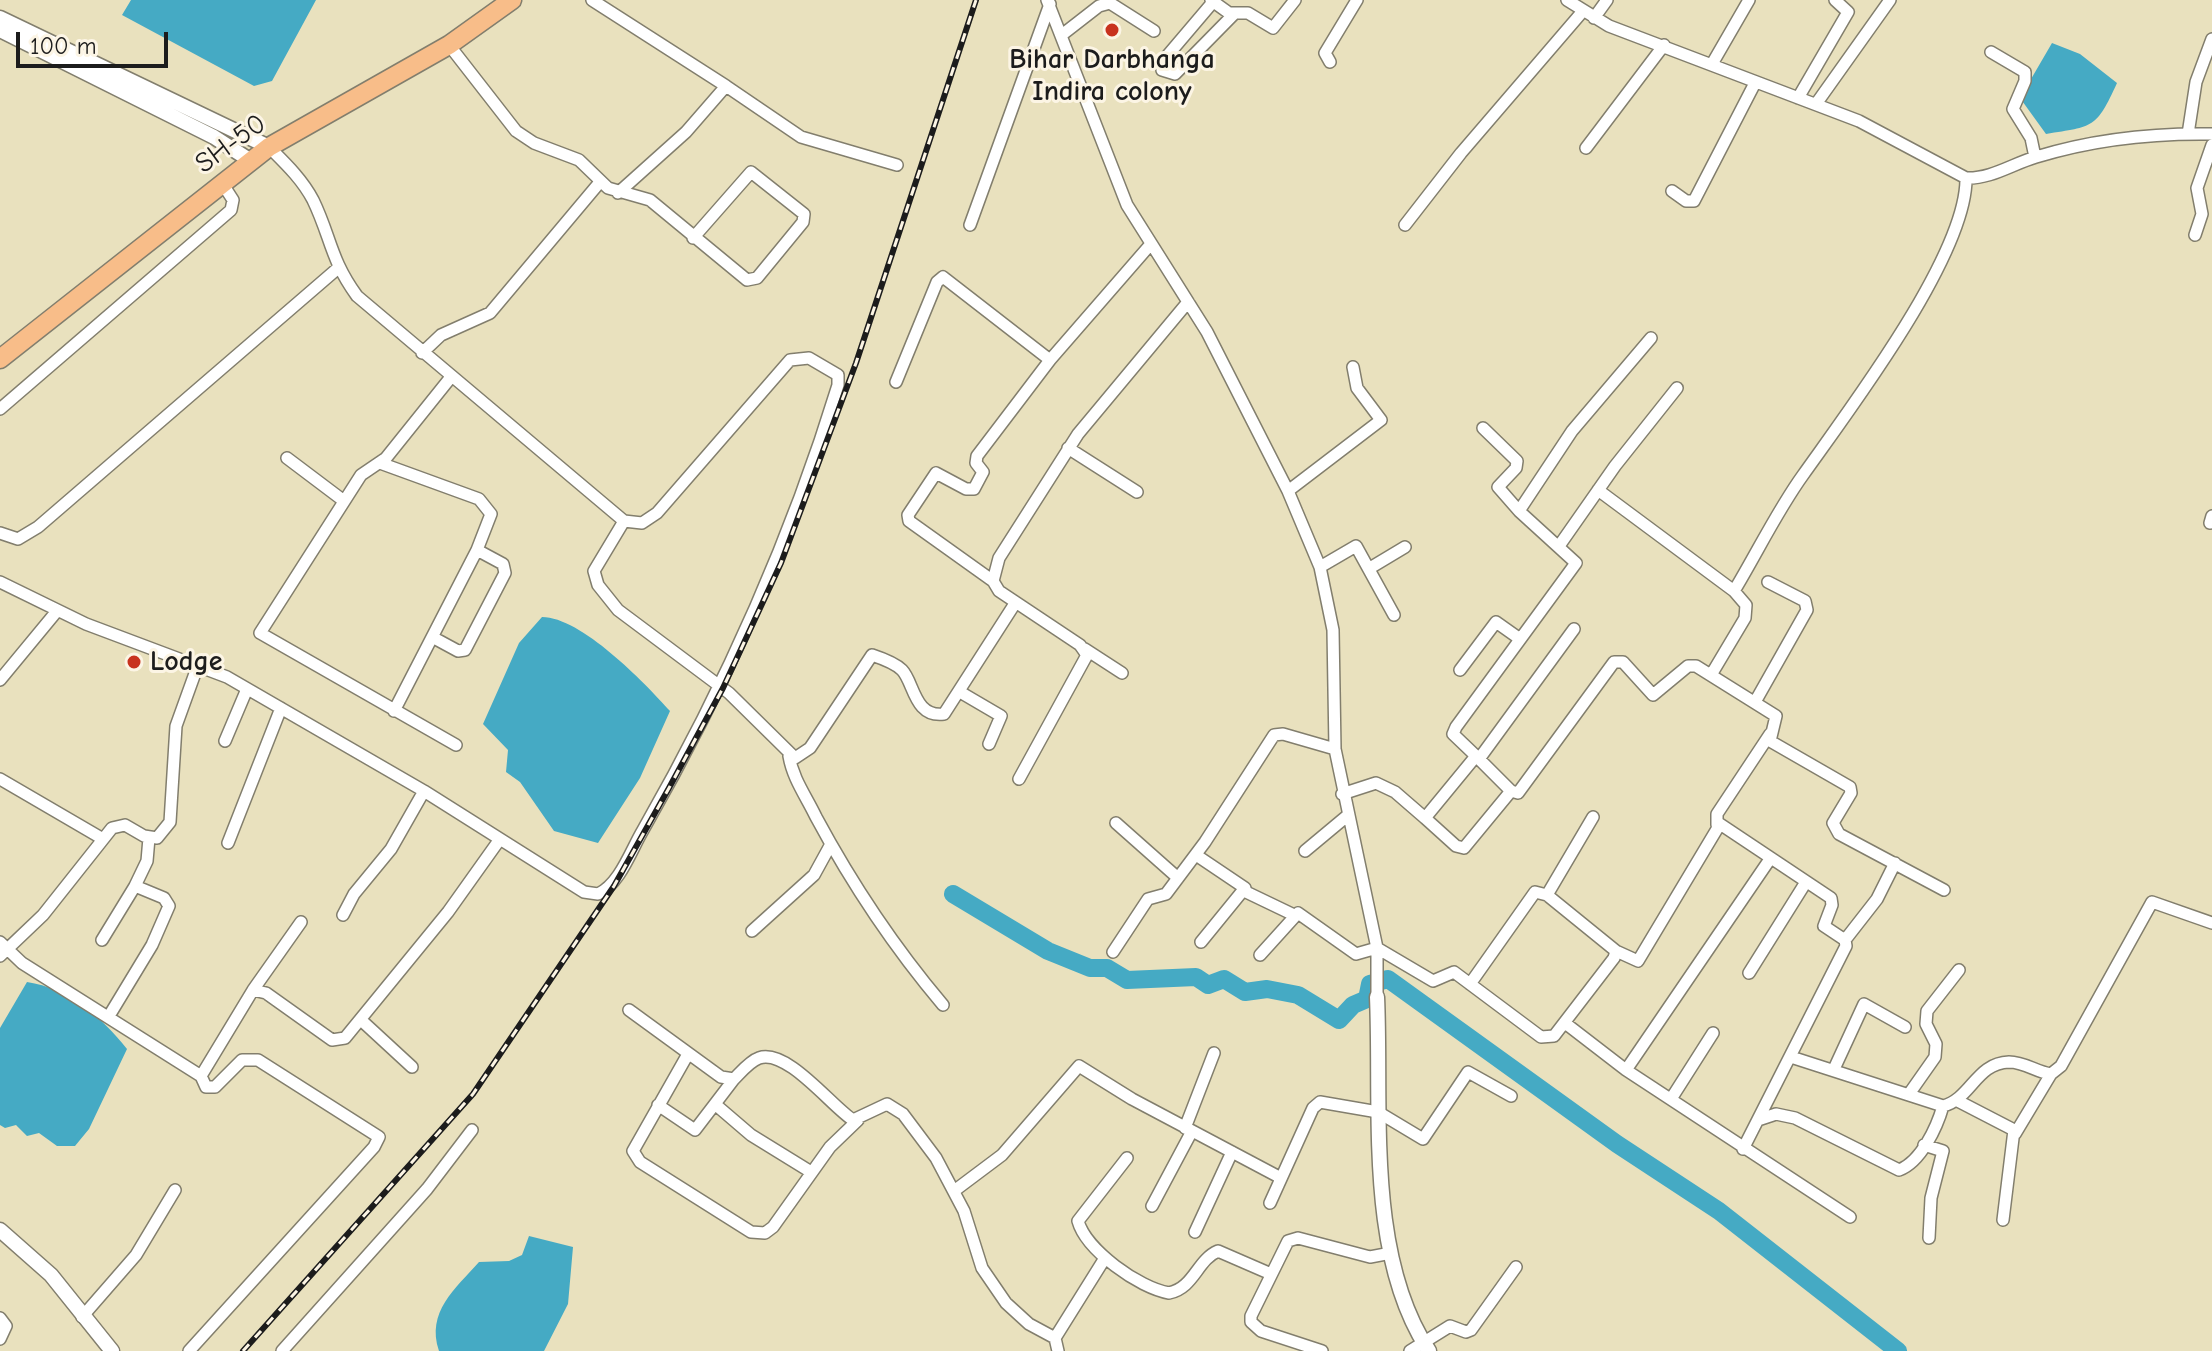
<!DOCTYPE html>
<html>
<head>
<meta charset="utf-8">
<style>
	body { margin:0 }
	#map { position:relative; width:2212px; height:1351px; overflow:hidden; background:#e9e1be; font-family:"Comic Neue",sans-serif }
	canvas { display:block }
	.scale { position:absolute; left:16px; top:32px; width:152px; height:36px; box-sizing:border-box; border:4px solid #1c1c1c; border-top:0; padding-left:10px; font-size:24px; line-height:28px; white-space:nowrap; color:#1c1c1c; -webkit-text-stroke:6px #fcf5e5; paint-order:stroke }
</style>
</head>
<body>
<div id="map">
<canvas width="2212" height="1351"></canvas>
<div class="scale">100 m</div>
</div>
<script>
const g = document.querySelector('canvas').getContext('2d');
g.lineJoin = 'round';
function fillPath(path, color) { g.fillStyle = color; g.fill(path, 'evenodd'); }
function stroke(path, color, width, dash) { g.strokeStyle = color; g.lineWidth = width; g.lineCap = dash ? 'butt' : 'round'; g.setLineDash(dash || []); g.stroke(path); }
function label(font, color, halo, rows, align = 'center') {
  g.font = font + ' "Comic Neue",sans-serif'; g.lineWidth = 6; g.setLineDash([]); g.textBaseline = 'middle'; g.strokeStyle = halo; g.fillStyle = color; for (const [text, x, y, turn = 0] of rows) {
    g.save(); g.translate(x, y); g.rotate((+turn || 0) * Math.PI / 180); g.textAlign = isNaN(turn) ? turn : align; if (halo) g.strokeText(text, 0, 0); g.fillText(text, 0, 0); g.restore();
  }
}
const water = new Path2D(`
	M131 0H316L272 81 254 86 122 15Z
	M2052 43 2080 54 2117 83C2096 129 2094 126 2046 134L2020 98Z
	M542 617C581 617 644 682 670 711L640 778 598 843 554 831 520 782 506 772 508 750 483 724 519 643Z
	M27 982C68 988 102 1017 127 1049L89 1129 75 1146H57L39 1133 27 1136 16 1125 5 1128 0 1125V1028Z
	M529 1236 573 1247 568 1304 544 1351H439C426 1312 455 1289 479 1262L509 1261 522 1255Z`);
const river = new Path2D(`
	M953 894 1048 951 1090 968H1107L1127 980 1196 977 1208 985 1224 979 1245 992 1267 989 1298 995 1339 1020 1353 1005 1367 999 1370 984 1388 979 1617 1144 1719 1211 1898 1351`);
const minor = new Path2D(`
	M592 0 726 86 686 132 618 193
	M1047 0 1127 205 1207 332 1288 491 1320 567 1333 630 1335 749 1377 948V997
	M1211 0 1229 13H1248L1273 28 1295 0
	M1567 0 1609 26 1859 121 1966 178C1991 179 2012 164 2036 157 2094 139 2151 133 2212 134
	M1213 2 1162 62V70L1175 74 1234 14
	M1594 18 1607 0
	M1063 34 1099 6 1110 3 1154 31
	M449 45 516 131 534 143 579 160 608 188 650 200 747 280 757 278 803 222 804 214 751 172 693 238
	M1991 52 2025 72V81L2013 109 2031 138 2035 157
	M1330 62 1325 53 1357 0
	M1712 64 1749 0
	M726 86 801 137 897 165
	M1798 98 1848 12 1835 0
	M1816 104 1890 0
	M2188 134 2196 82 2212 39
	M1586 148 1664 45
	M1672 191 1686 201H1694L1755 83
	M970 225 1050 4
	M1405 225 1461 153 1583 11
	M2195 235 2202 214 2197 188 2212 145
	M422 353 441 335 490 313 600 182
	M451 377 386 458 361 475 260 633 456 745
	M896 382 937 282 943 277 1050 360
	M0 409 231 210 233 200 222 183
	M1483 428 1517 461 1516 468 1498 487 1519 511
	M1068 448 1137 492
	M287 458 344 501
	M380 463 479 499 491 514 477 550 394 711
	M1598 490 1734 591 1746 605 1745 618 1711 675
	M1288 491 1381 420 1357 388 1353 367
	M624 521 594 571 598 585 618 610 729 693 795 758 810 748 872 655C881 658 895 663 902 670 914 682 914 718 944 714L1014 605
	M2210 523 2212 516
	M0 533 18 539 38 527 337 269
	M1559 546 1615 466 1677 388
	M1320 567 1356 546 1394 615
	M1370 568 1405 547
	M993 581 909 521 908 515 936 473 966 489H974L983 472 976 463 977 456 1050 360 1150 245
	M0 582 86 624 227 677 424 791 584 892 598 894C620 884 631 850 643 830 723 690 791 539 838 385V375L809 358 790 360 657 513 642 523 624 521 357 296C330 259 331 237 313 200 302 179 285 163 269 147
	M1734 591C1757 553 1777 511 1803 475 1849 410 1967 255 1966 178
	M434 638 458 651 465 650 505 573 503 564 477 550
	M1085 649 1122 673
	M1460 670 1496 622 1520 639
	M0 680 57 611
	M960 692 1001 716 989 744
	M1755 702 1807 610 1805 601 1768 582
	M225 741 247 689
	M789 756C793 779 806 796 816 817 852 884 894 947 943 1005
	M1476 756 1511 791 1518 793 1614 662H1623L1653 695 1688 666H1696L1776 716 1770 741 1850 787 1851 793 1833 823 1839 834 1944 890
	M1479 759 1574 629
	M0 779 103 839
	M1019 779 1087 655 1080 645 999 591 993 581 999 558 1078 434 1188 302
	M1342 794 1376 783 1395 792 1425 818 1476 756 1453 734 1456 727 1576 563 1519 511 1572 431 1651 338
	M1425 818 1456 846 1464 848 1511 791
	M1116 823 1178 878
	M1717 825V814L1770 734
	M228 843 281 708
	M1305 851 1347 816
	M1196 855 1245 888 1201 942
	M1244 891 1294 915
	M1547 895 1593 817
	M343 915 354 894 391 849 424 791
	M752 931 814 875 831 844
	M102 940 135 886
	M1845 940 1877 899 1895 863
	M0 942 22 963 201 1076 206 1087H215L242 1060H258L379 1137 374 1147 189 1351
	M1616 951 1638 961 1720 824 1831 898 1832 905 1824 926 1845 940 1846 946 1743 1149
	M1113 952 1148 899 1166 894 1205 842 1274 735 1283 734 1335 749
	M1260 955 1298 913 1356 954 1377 948 1433 981 1454 972 1541 1037 1554 1036 1614 958 1616 951 1547 895 1535 892 1470 984
	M0 956 43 915 112 828 125 825 144 836 157 838 170 822 176 726 198 665
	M1749 973 1806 882
	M253 990 301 922
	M629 1010 721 1077 734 1079C741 1072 750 1061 759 1058 787 1048 832 1107 853 1120L887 1104 903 1114 936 1158 964 1211 982 1268 1006 1303 1029 1324 1055 1338 1058 1351
	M109 1016 152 945 169 906 164 898 135 886 147 861 149 838
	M361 1020 412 1067
	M1565 1023 1626 1070 1850 1217
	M688 1054 633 1151 640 1162 751 1232 765 1233 773 1227 830 1147 858 1120
	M1791 1057 1943 1106C1971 1099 1976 1063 2009 1062 2025 1062 2036 1072 2051 1074L2061 1066 2152 902 2212 923
	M1834 1069 1864 1004 1905 1027
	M1626 1070 1770 859
	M201 1076 253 990 266 993 332 1040 345 1038 448 912 500 839
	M1909 1094 1935 1057 1936 1044 1926 1024 1927 1011 1959 970
	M1671 1099 1713 1033
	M1956 1100 2014 1130 2003 1220
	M658 1105 695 1130 734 1079
	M716 1105 751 1135 811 1172
	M1761 1119 1776 1114 1795 1118 1899 1170C1921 1162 1937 1127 1943 1106
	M1185 1128 1214 1053
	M2015 1134 2051 1074
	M1924 1145 1943 1151 1931 1198 1929 1238
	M1127 1158 1078 1221C1086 1250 1139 1288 1169 1293 1194 1288 1197 1260 1218 1251L1271 1274
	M954 1191 1002 1155 1079 1066 1132 1099 1281 1178
	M1270 1203 1313 1108 1320 1102 1378 1112 1423 1139 1468 1072 1511 1096
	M1152 1206 1192 1131
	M1195 1232 1232 1152
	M82 1317 136 1255 175 1190
	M0 1318 6 1326 0 1339
	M1055 1338 1105 1258
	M282 1351 427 1189 472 1130
	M1322 1351 1261 1331 1251 1322V1316L1288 1241 1298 1238 1370 1257 1391 1253
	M1410 1351 1450 1326 1466 1332 1471 1330 1516 1267`);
const tertiary = new Path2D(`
	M0 18 269 147
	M0 30 214 137 251 161
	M1377 997C1382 1107 1365 1255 1429 1351
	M0 1230 51 1275 112 1351`);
const primary = new Path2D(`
	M0 359 269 147 449 45 512 0`);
const rail = new Path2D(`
	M243 1351 473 1094 614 886 669 788 723 688 781 563 856 363 976 0`);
const markers = [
	[1112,30,8,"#c8321e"],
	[134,662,8,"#c8321e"]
];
const poiNames = [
	["Bihar Darbhanga",1112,60],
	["Indira colony",1112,92],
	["Lodge",150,662,"left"]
];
const streetNames = [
	["SH-50",231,144,-36]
];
fillPath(water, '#45aac4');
stroke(river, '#45aac4', 18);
stroke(minor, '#827e6d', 14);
stroke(tertiary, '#827e6d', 17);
stroke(primary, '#827e6d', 21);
stroke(minor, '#fff', 11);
stroke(tertiary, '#fff', 14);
stroke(primary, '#f8bd89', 18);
stroke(rail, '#1c1c1c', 6);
stroke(rail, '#fcf5e5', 3, [9]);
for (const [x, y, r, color] of markers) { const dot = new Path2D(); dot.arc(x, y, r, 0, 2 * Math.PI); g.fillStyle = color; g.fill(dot); stroke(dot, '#fcf5e5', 3); }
label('bold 28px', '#1c1c1c', '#fcf5e5', poiNames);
label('28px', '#1c1c1c', '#fcf5e5', streetNames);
</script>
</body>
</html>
